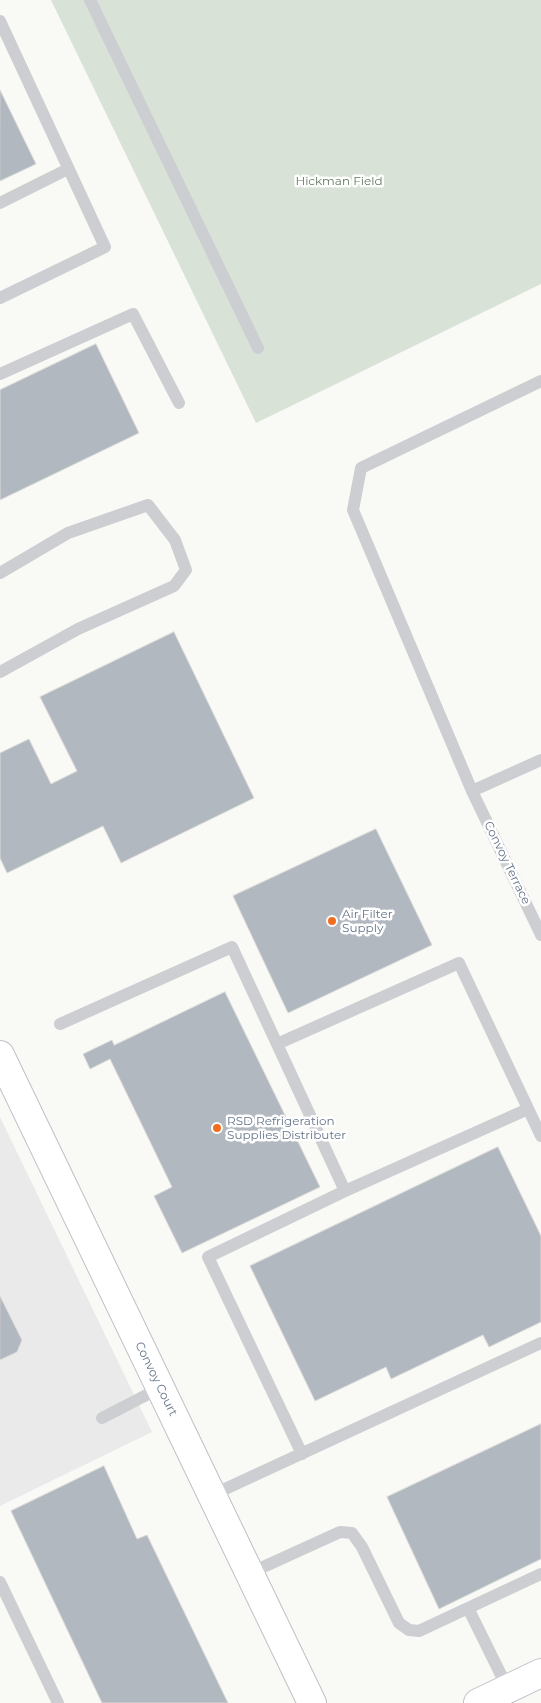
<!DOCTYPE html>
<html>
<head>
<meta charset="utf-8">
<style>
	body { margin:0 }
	canvas { display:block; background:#f9f9f6 }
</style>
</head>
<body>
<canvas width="541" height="1703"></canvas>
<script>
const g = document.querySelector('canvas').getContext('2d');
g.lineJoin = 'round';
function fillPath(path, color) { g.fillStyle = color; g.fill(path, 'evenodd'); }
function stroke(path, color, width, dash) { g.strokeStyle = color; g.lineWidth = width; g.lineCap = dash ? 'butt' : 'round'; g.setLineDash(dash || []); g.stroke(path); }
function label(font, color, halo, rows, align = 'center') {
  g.font = font + ' Montserrat,sans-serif'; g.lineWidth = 5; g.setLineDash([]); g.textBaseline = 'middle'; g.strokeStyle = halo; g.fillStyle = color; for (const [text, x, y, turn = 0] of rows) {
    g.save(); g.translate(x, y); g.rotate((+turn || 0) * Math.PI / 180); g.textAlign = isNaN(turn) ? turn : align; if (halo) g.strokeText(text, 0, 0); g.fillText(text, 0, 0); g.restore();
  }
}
const built = new Path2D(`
	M0 1117 152 1432 0 1506Z`);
const green = new Path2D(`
	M51 0H541V284L256 423Z`);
const building = new Path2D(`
	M0 90 36 164 0 181Z
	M96 344 139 433 0 500V390Z
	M174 632 254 798 121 863 103 826 7 873 0 858V753L29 739 51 784 77 771 40 697Z
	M376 829 432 945 288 1013 233 896Z
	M225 992 320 1187 182 1253 154 1196 172 1187 110 1059 90 1069 83 1054 112 1040 114 1045Z
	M498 1147 541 1236V1322L489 1347 483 1335 391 1379 386 1367 315 1401 250 1266Z
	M0 1296 22 1340 17 1352 0 1360Z
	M541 1424V1559L439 1609 387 1497Z
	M104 1466 137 1539 147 1535 228 1703H102L11 1511Z`);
const lane = new Path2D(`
	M90 0 258 348
	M0 21 105 247 0 298
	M0 203 68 169
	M0 374 133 314 179 403
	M541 381 361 468 353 510 472 791 541 935
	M0 573 68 533 148 505 175 540 186 570 174 586 78 629 0 672
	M472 791 541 760
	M60 1024 232 947 277 1044 459 963 541 1136
	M277 1044 345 1191 528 1109
	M102 1418 160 1388
	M302 1454 208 1257 345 1191
	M212 1495 541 1343
	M250 1573 340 1532 352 1533 362 1547 399 1623 409 1630 419 1631 541 1574
	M0 1582 58 1703
	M468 1608 508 1689`);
const secondary = new Path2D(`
	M0 1055 312 1703
	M478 1703 541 1673`);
const markers = [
	[332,921,5,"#f16d1f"],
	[217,1128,5,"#f16d1f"]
];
const parkNames = [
	["Hickman Field",339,181]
];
const streetNames = [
	["Convoy Terrace",507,863,64],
	["Convoy Court",156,1379,64]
];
const poiNames = [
	["Air Filter",342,914],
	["Supply",342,928],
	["RSD Refrigeration",227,1121],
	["Supplies Distributer",227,1135]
];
fillPath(built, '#eaeaea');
fillPath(green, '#d9e2d7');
fillPath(building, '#b2b8c0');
stroke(building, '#dbdbd9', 1);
stroke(secondary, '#bdc1c7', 30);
stroke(lane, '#ccced2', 12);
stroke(secondary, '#fff', 28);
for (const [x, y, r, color] of markers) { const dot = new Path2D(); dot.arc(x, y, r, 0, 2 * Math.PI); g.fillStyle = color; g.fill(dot); stroke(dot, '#fff', 2); }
label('12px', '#637a61', '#fff', parkNames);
label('12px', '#66758a', '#fff', streetNames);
label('12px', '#66758a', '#fff', poiNames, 'left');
</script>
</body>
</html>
